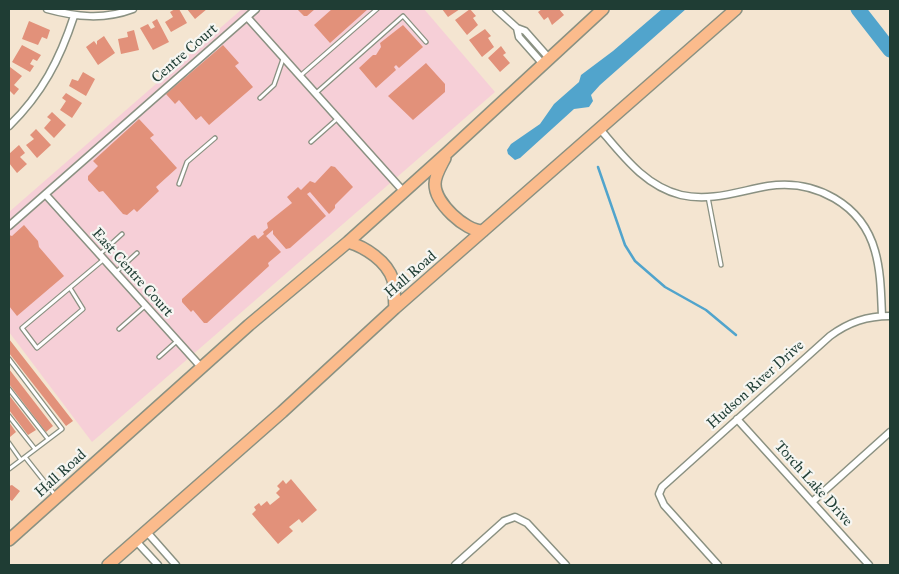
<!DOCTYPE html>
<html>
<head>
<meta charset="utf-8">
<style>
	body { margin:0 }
	#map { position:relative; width:899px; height:574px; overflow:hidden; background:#f4e5d1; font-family:"IM FELL Great Primer",serif }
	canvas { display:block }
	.frame { position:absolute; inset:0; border:10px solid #1f3d34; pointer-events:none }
</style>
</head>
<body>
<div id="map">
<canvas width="899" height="574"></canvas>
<div class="frame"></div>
</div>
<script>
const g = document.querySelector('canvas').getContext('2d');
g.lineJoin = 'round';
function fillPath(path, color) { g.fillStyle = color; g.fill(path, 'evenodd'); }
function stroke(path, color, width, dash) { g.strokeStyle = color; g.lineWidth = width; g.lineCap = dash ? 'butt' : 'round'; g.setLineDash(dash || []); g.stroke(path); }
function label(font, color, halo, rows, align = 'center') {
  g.font = font + ' "IM FELL Great Primer",serif'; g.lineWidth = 4.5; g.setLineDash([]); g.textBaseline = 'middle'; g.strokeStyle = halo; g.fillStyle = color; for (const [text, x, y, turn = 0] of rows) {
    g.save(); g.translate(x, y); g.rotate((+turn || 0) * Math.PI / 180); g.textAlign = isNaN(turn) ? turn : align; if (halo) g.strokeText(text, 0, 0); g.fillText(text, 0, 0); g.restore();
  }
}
const built = new Path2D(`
	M242 9H424L495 92 92 442 9 332V212Z`);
const water = new Path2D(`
	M662 9H686L600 85 591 95 593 101 589 107 574 109 520 158 515 160 508 154 507 150 511 144 540 124 554 104 579 82 581 75 613 51Z`);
const stream = new Path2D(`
	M598 167 625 245 635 261 665 287 706 310 736 335`);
const river = new Path2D(`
	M858 9 890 50`);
const building = new Path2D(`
	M175 9H179L187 23 171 32 165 22 173 17 170 12Z
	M187 9H207L195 19Z
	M297 9H315L307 16H304Z
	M332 9H368L330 43 314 25Z
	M442 9H460L448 17Z
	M470 9 476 16 473 18 478 25 467 35 455 20Z
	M542 9H559L564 15 552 25 548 17 544 20 538 12Z
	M157 19 169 42 153 50 140 28 148 24 151 29 155 27 152 22Z
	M29 21 50 30 47 39 42 37 38 45 22 39Z
	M403 25 423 47 399 68 396 65 394 67 396 70 376 88 359 68 373 55H376L381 47 380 43Z
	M485 29 491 36 488 38 494 47 482 57 469 40Z
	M134 30 139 50 121 54 118 39 128 37 127 32Z
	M104 36 115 53 98 65 86 47 94 41 97 45V41Z
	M22 45 41 55 37 61 33 59 30 64 34 66 30 72 12 62Z
	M223 45 239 63 235 66 253 87 209 125 201 116 196 120 179 100 175 104 166 94Z
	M501 46 506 53 503 55 510 63 500 72 488 58Z
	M426 63 445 84V92L413 120 388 96Z
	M10 67 22 76 14 85 19 89 14 95 9 90Z
	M83 72 95 79 86 96 69 86 72 79 78 81Z
	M66 93 82 103 72 118 60 110 66 101 62 98Z
	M52 112 66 125 54 138 44 128 51 120 47 117Z
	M139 119 154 135 150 138 177 168 156 187 159 191 137 212 134 209 127 215 123 214 103 191 99 192 88 180V176L98 166 93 161Z
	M36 129 51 145 37 158 26 145 34 139 30 135Z
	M19 145 25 153 20 157 27 164 17 173 9 163V154Z
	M331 166 335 167 353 187 335 205V208L329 214 310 192 307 194 326 216 290 248 286 249 273 234V230L266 236 281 252 268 263 269 266 207 323H204L193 310 191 312 182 302V299L252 236 255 235 258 239 264 234 263 232 268 228 267 223 292 203 287 197 298 187 301 190 310 181 315 183Z
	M24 225 38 241 39 247 64 276 17 316 9 306V235L12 236Z
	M9 339 73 421 66 426 9 353Z
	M9 369 53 426 46 432 9 384Z
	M9 395 36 430 28 435 9 410Z
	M9 422 16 432 10 437 9 435Z
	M291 479 317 510 302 523 299 519 289 527 293 531 278 544 252 514 256 510 254 507 259 503 261 506 267 501 270 505 280 497 276 493 280 489 277 486 283 480 286 484Z
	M12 485 20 491 12 501 9 499V486Z`);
const service = new Path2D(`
	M300 76 377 9
	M316 93 403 16 426 42
	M260 98 274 85 283 59
	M311 142 337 119
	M179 184 187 162 215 138
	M708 197 721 265
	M100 254 122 234
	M115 273 137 253
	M70 288 83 309 37 348 22 328 103 260
	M119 329 145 306
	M159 357 177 341
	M9 359 62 429 25 457 55 495
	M9 389 48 439
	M9 416 35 449
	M9 443 21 460
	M9 469 25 457`);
const minor = new Path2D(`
	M47 9C76 17 104 20 133 9
	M496 9 517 28
	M247 17 404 192
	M542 63 519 37 517 28 525 31 548 57
	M9 126C42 94 60 59 74 16
	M600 129C623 156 645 186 681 195 711 202 739 191 768 186 815 179 862 204 875 251 881 272 881 294 882 316
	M46 195 201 367
	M9 226 256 9
	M737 419 869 565
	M812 502 890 432
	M146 531 176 565
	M136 541 158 565
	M455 565 504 521 515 517 527 523 566 565
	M718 565 664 505 659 494 662 487 830 336C849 322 867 316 890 316`);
const trunk = new Path2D(`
	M445 158C441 166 435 175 435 184 435 203 465 231 483 231
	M348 242C365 247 387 261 393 280 395 289 394 299 395 308
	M9 540 249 325 348 242 447 153 603 9
	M108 565 282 412 395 308 736 9`);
const streetNames = [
	["Centre Court",185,54,-41],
	["East Centre Court",132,273,48],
	["Hall Road",411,275,-41],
	["Hudson River Drive",756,385,-42],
	["Hall Road",61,474,-42],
	["Torch Lake Drive",813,484,48]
];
fillPath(built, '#f6cfd7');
fillPath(water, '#51a4cc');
stroke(stream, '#51a4cc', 2.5);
stroke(river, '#51a4cc', 15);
fillPath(building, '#e2917a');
stroke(service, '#8a9182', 5.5);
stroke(minor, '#8a9182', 9);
stroke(trunk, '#8a9182', 14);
stroke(service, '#fff', 3);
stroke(minor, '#fff', 6);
stroke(trunk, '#fbbb8c', 11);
label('15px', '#1f3d34', '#f6f6f2', streetNames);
</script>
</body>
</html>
